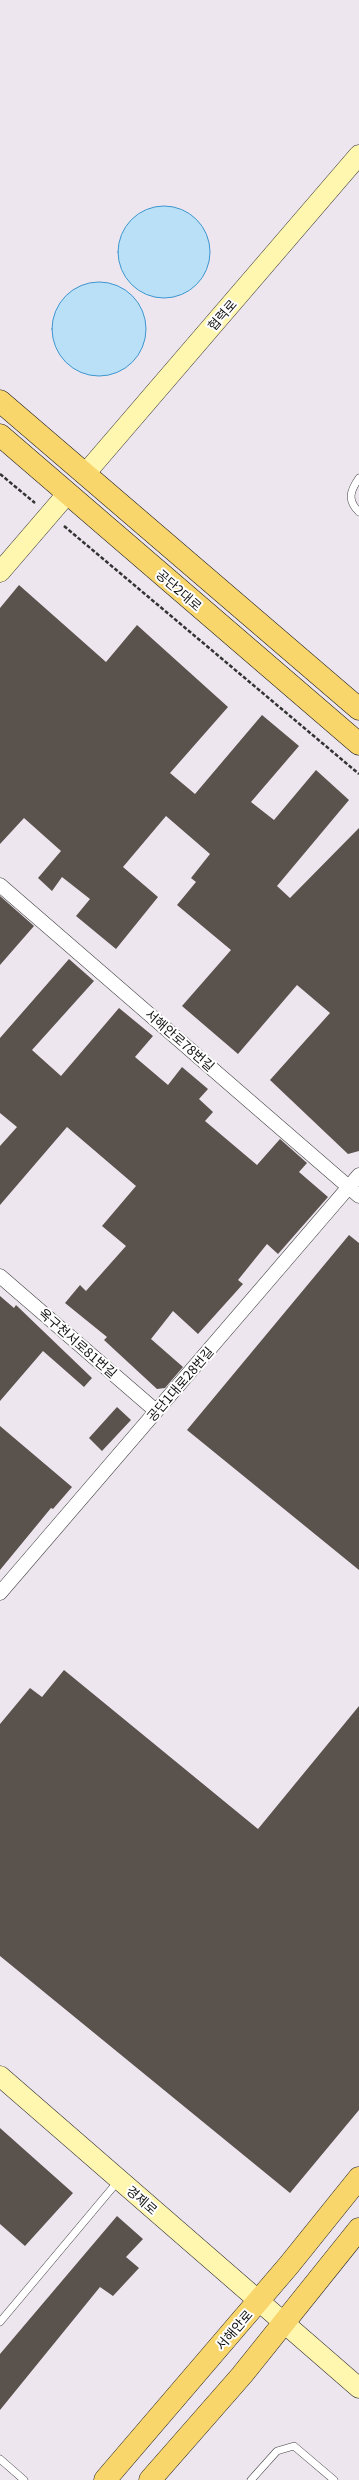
<!DOCTYPE html>
<html>
<head>
<meta charset="utf-8">
<style>
	body { margin:0 }
	canvas { display:block; background:#fffdf5 }
</style>
</head>
<body>
<canvas width="359" height="2480"></canvas>
<script>
const g = document.querySelector('canvas').getContext('2d');
g.lineJoin = 'round';
function fillPath(path, color) { g.fillStyle = color; g.fill(path, 'evenodd'); }
function stroke(path, color, width, dash) { g.strokeStyle = color; g.lineWidth = width; g.lineCap = dash ? 'butt' : 'round'; g.setLineDash(dash || []); g.stroke(path); }
function label(font, color, halo, rows, align = 'center') {
  g.font = font + ' Georgia,"Noto Sans KR",serif'; g.lineWidth = 4; g.setLineDash([]); g.textBaseline = 'middle'; g.strokeStyle = halo; g.fillStyle = color; for (const [text, x, y, turn = 0] of rows) {
    g.save(); g.translate(x, y); g.rotate((+turn || 0) * Math.PI / 180); g.textAlign = isNaN(turn) ? turn : align; if (halo) g.strokeText(text, 0, 0); g.fillText(text, 0, 0); g.restore();
  }
}
const industrial = new Path2D(`
	M0 0H359V2480H0Z`);
const water = new Path2D(`
	M118 252a46 46 0 1 1 92 0a46 46 0 1 1-92 0Z
	M52 329a47 47 0 1 1 94 0a47 47 0 1 1-94 0Z`);
const building = new Path2D(`
	M19 585 106 662 137 625 228 707 170 773 195 794 262 715 299 746 251 802 274 820 316 770 349 800 277 886 290 898 359 828V1151L348 1154 270 1080 330 1013 297 985 238 1054 182 1006 231 950 177 905 196 882 191 878 210 854 166 816 123 867 158 897 116 949 76 916 90 899 62 877 52 891 38 878 61 851 24 818 0 844V608Z
	M0 896 34 926 0 965Z
	M69 959 94 981 32 1050 61 1076 119 1008 153 1036 135 1057 168 1085 182 1067 208 1089 199 1099 213 1112 205 1121 257 1165 280 1139 307 1163 299 1172 328 1197 278 1254 267 1244 238 1280 243 1284 198 1334 173 1311 151 1339 183 1367 165 1388 157 1389 104 1340 107 1337 65 1303 80 1285 86 1291 126 1246 102 1226 136 1186 67 1127 0 1205V1146L17 1127 0 1113V1038Z
	M349 1235 359 1243V1570L187 1430Z
	M0 1296 14 1308 16 1305 92 1378 84 1387 43 1351 0 1401Z
	M117 1407 131 1420 102 1451 89 1438Z
	M0 1426 72 1487 53 1509 51 1508 0 1570Z
	M64 1670 258 1829 359 1706V2110L290 2193 0 1956V1724L30 1688 42 1697Z
	M0 2128 73 2193 25 2246 0 2224Z
	M117 2216 143 2239 126 2257 139 2268 113 2296 100 2287 0 2410V2354Z`);
const path = new Path2D(`
	M0 474 35 503
	M64 526 359 774`);
const lane = new Path2D(`
	M359 478C350 491 347 500 359 512
	M0 2322 119 2180
	M0 2459 24 2480
	M251 2480 277 2451 294 2446 334 2480`);
const street = new Path2D(`
	M0 885 359 1196
	M0 1276 156 1411
	M0 1593 359 1175`);
const secondary = new Path2D(`
	M85 474 359 155
	M0 572 67 494
	M0 2076 359 2388`);
const primary = new Path2D(`
	M0 401 359 709
	M0 435 359 744
	M105 2480 289 2265 359 2178
	M150 2480 242 2375 359 2229`);
const streetNames = [
	["협력로",222,315,-49],
	["공단2대로",179,590,41],
	["서해안로78번길",180,1040,41],
	["옥구천서로81번길",78,1343,41],
	["공단1대로28번길",180,1384,-49],
	["경제로",142,2200,41],
	["서해안로",234,2330,-49]
];
fillPath(industrial, '#eee6ef');
fillPath(water, '#b9e0f7');
stroke(water, '#3f96cf', 1);
fillPath(building, '#5a524d');
stroke(lane, '#444', 8);
stroke(street, '#444', 15);
stroke(secondary, '#333', 21);
stroke(primary, '#222', 23);
stroke(path, '#333', 2.5, [4, 2]);
stroke(lane, '#fff', 7);
stroke(street, '#fff', 14);
stroke(secondary, '#fff6b0', 20);
stroke(primary, '#f9d66b', 22);
label('13px', '#111', '#fff', streetNames);
</script>
</body>
</html>
